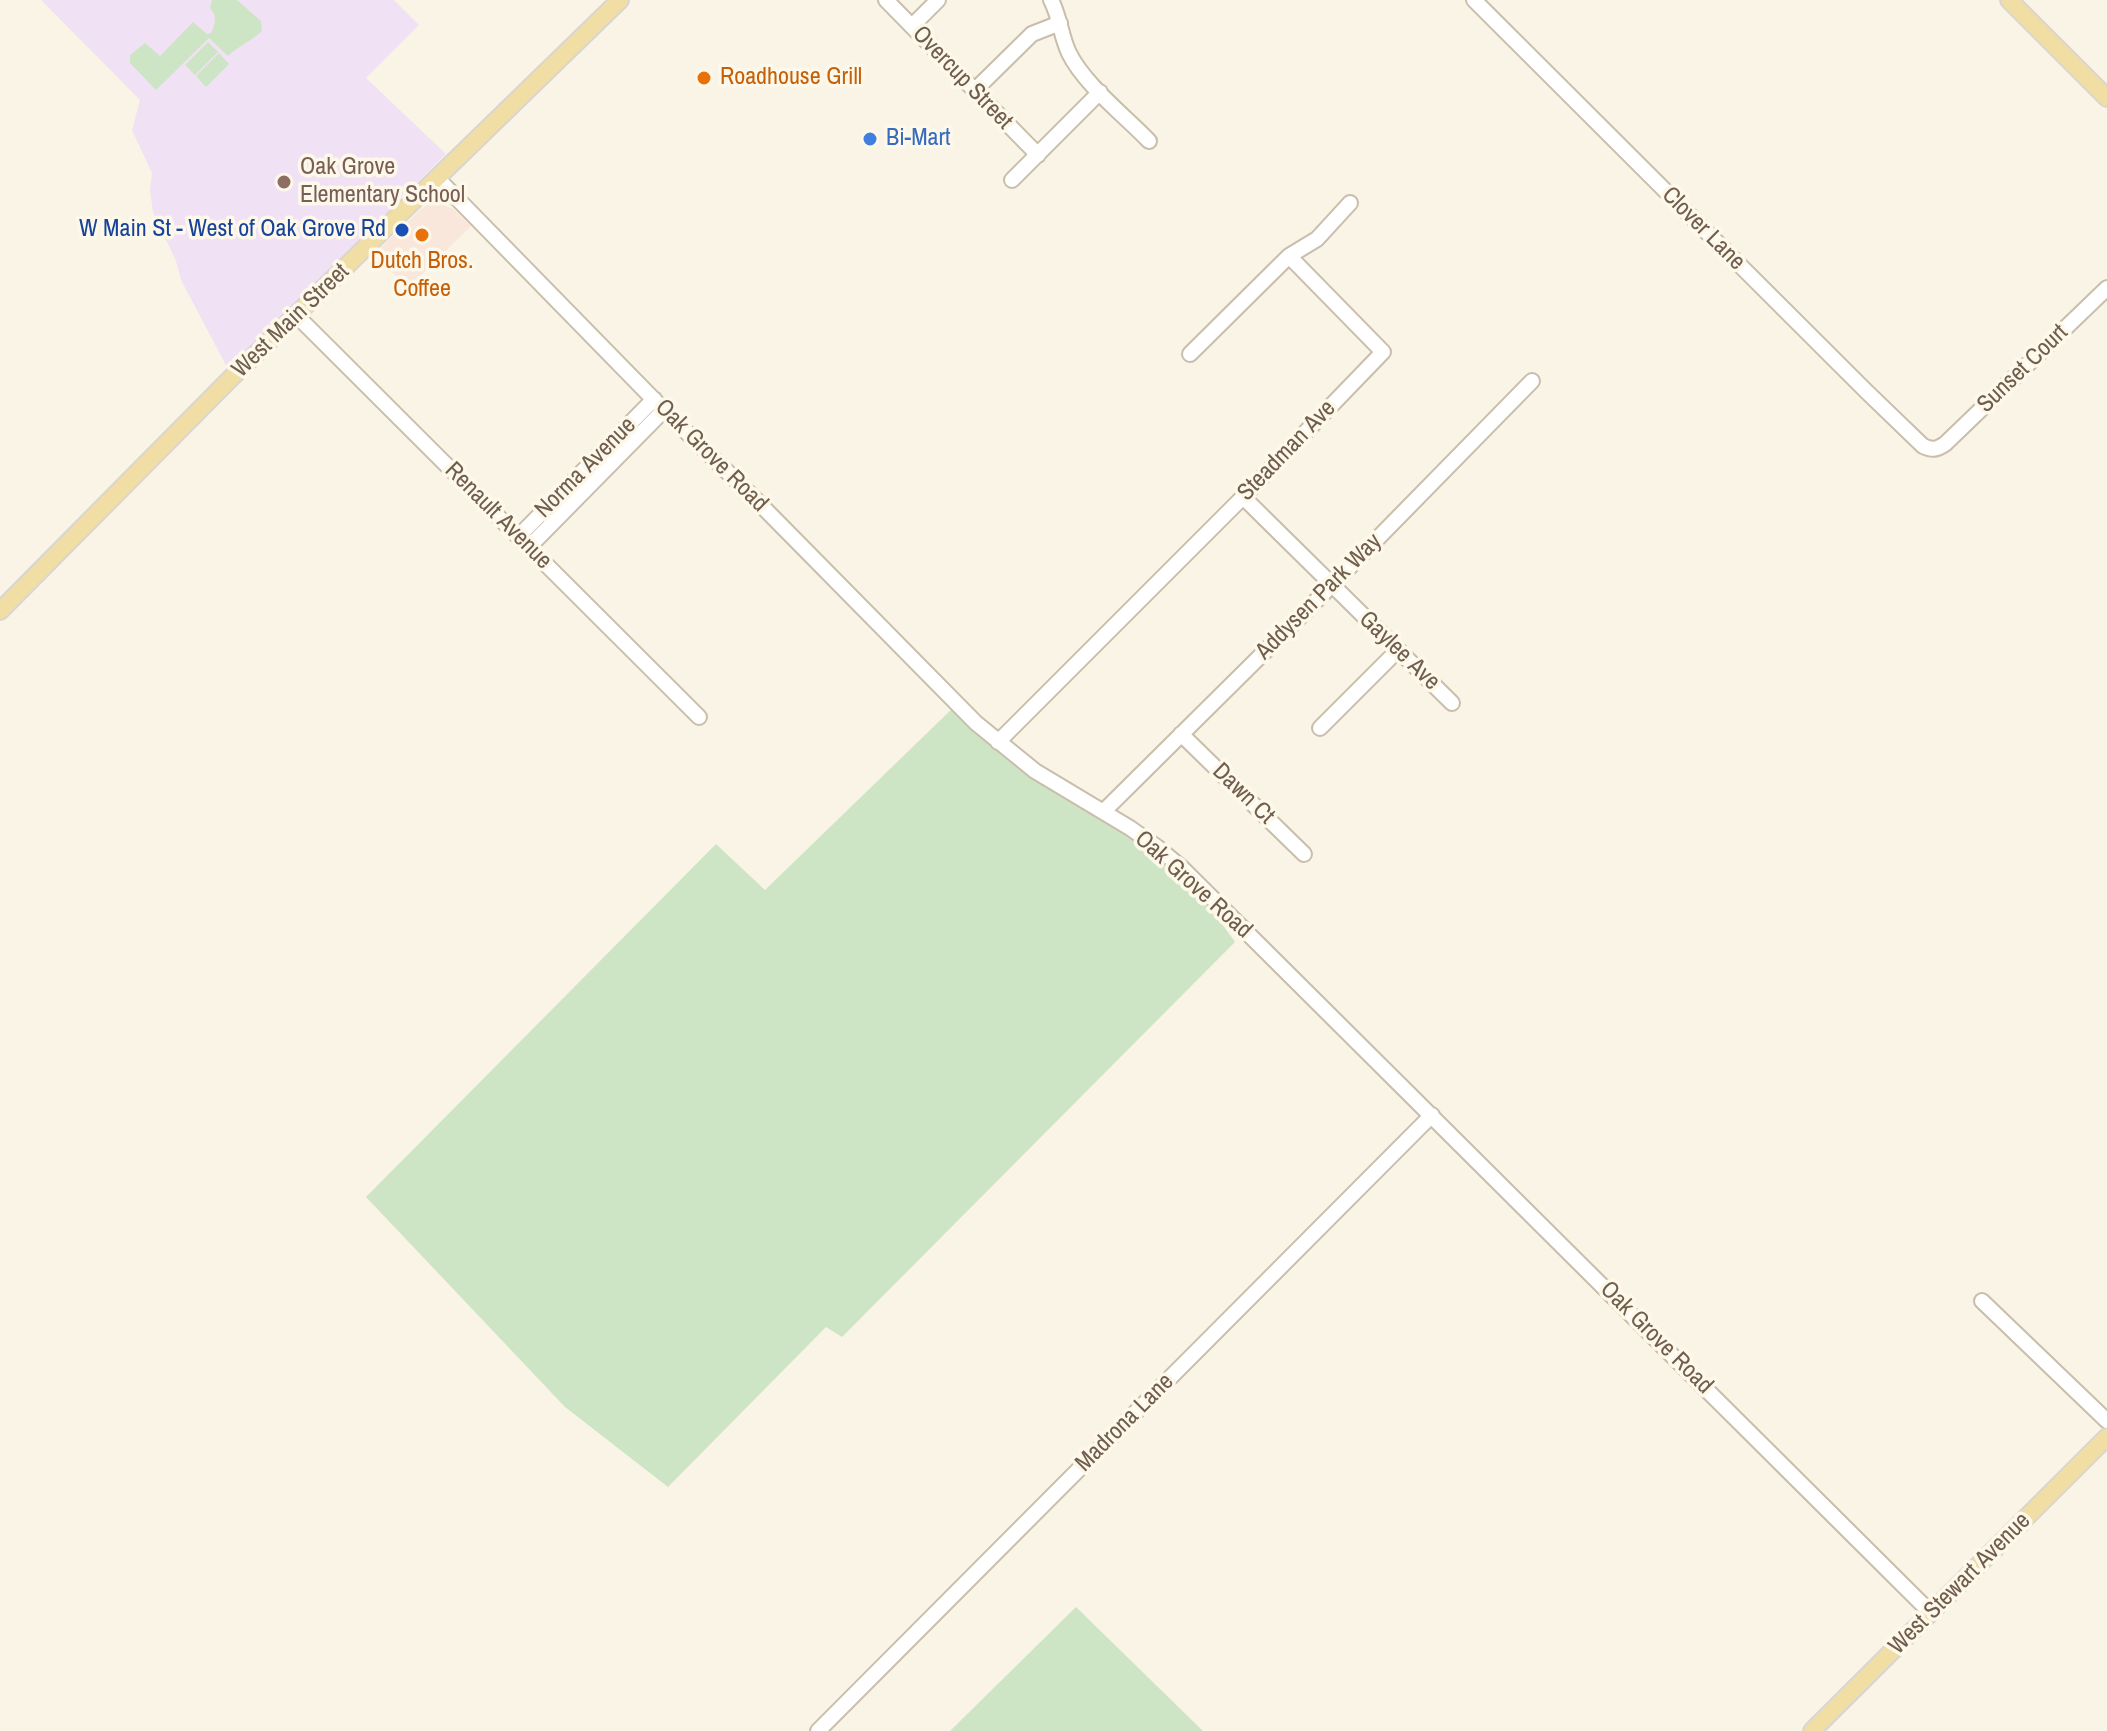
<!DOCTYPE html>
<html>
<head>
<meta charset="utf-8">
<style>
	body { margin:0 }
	canvas { display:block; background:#f9f4e5 }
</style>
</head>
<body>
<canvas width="2107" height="1731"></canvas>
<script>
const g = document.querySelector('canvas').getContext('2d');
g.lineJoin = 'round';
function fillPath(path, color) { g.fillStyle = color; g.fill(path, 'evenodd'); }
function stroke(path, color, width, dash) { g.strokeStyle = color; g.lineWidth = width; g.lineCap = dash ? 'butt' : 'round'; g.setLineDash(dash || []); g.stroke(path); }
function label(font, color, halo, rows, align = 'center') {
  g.font = font + ' "Archivo Narrow",sans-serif'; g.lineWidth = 7; g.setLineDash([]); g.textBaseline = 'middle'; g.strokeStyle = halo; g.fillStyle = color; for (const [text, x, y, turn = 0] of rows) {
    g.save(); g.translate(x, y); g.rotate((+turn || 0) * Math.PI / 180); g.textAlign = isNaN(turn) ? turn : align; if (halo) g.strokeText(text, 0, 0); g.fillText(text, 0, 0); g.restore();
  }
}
const commercial = new Path2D(`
	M439 203 453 209 471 226 408 288 374 254 420 210 429 204Z`);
const education = new Path2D(`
	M41 0H394L419 25 366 78 446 154 228 369 181 280 176 261 153 212 150 190 152 173 132 130 140 100Z`);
const green = new Path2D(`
	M212 0H237L261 21 262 31C251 41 239 46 228 56L209 38 156 90 130 63V55L145 43 160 56 193 22 207 34 211 33C215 24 218 16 210 8Z
	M208 42 218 52 195 75 185 65Z
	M219 53 229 64 206 87 196 76Z
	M957 704 1015 757 1182 868 1235 942 842 1337 826 1327 668 1487 565 1407 366 1197 716 844 765 890Z
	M1076 1607 1203 1731H950Z`);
const minor = new Path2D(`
	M886 0 1038 155
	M1051 0C1060 17 1061 37 1069 53 1084 84 1125 116 1149 141
	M1474 0 1867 392 1923 446C1932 450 1936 450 1945 444L2107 288
	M912 26 938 0
	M974 91 1032 34 1060 23
	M438 179 664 410 756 500 976 723 1035 771 1130 828 1157 847 1182 868 1931 1613
	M1012 180 1100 92
	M1289 256 1317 239 1350 203
	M297 316 699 717
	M1243 497 1452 703
	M519 536 654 399
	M529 547 664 410
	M1320 728 1398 650
	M1181 734 1304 854
	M998 742 1243 497 1383 352 1289 256 1190 354
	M1104 811 1332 585 1532 381
	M1982 1301 2107 1421
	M818 1731 1432 1115`);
const major = new Path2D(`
	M2009 0 2107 98
	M0 611 229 380 620 0
	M1812 1731 2107 1437`);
const markers = [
	[704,78,8,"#e8710a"],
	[870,139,8,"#3f7fe0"],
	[284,182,8,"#8d6e63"],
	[402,230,8,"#1a4fb4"],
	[422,235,8,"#e8710a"]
];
const foodNames = [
	["Roadhouse Grill",720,78],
	["Dutch Bros.",422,262,"center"],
	["Coffee",422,290,"center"]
];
const streetNames = [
	["Overcup Street",962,78,46],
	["Clover Lane",1703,229,45],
	["West Main Street",291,321,-44],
	["Sunset Court",2023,369,-44],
	["Steadman Ave",1287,451,-46],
	["Oak Grove Road",711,456,45],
	["Norma Avenue",586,468,-45],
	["Renault Avenue",498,516,45],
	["Addysen Park Way",1319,597,-45],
	["Gaylee Ave",1399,651,44],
	["Dawn Ct",1243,794,44],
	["Oak Grove Road",1193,885,42],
	["Oak Grove Road",1656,1338,45],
	["Madrona Lane",1125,1423,-45],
	["West Stewart Avenue",1960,1584,-45]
];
const shopNames = [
	["Bi-Mart",886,139]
];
const educationNames = [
	["Oak Grove",300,168],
	["Elementary School",300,196]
];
const transitNames = [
	["W Main St - West of Oak Grove Rd",386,230]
];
fillPath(commercial, '#f8e7da');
fillPath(education, '#f1e1f5');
fillPath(green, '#cee5c5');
stroke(minor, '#c9bdac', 18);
stroke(major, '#dad5d1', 20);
stroke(minor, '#fff', 14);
stroke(major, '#f0dea4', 16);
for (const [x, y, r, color] of markers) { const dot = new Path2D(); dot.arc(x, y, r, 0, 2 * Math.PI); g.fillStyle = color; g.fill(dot); stroke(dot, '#fdf8ea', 3); }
label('24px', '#c56008', '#fdf8ea', foodNames, 'left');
label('24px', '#6f5e4d', '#fdf8ea', streetNames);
label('24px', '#366cbe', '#fdf8ea', shopNames, 'left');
label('24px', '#785e54', '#fdf8ea', educationNames, 'left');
label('24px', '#164399', '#fdf8ea', transitNames, 'right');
</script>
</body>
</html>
